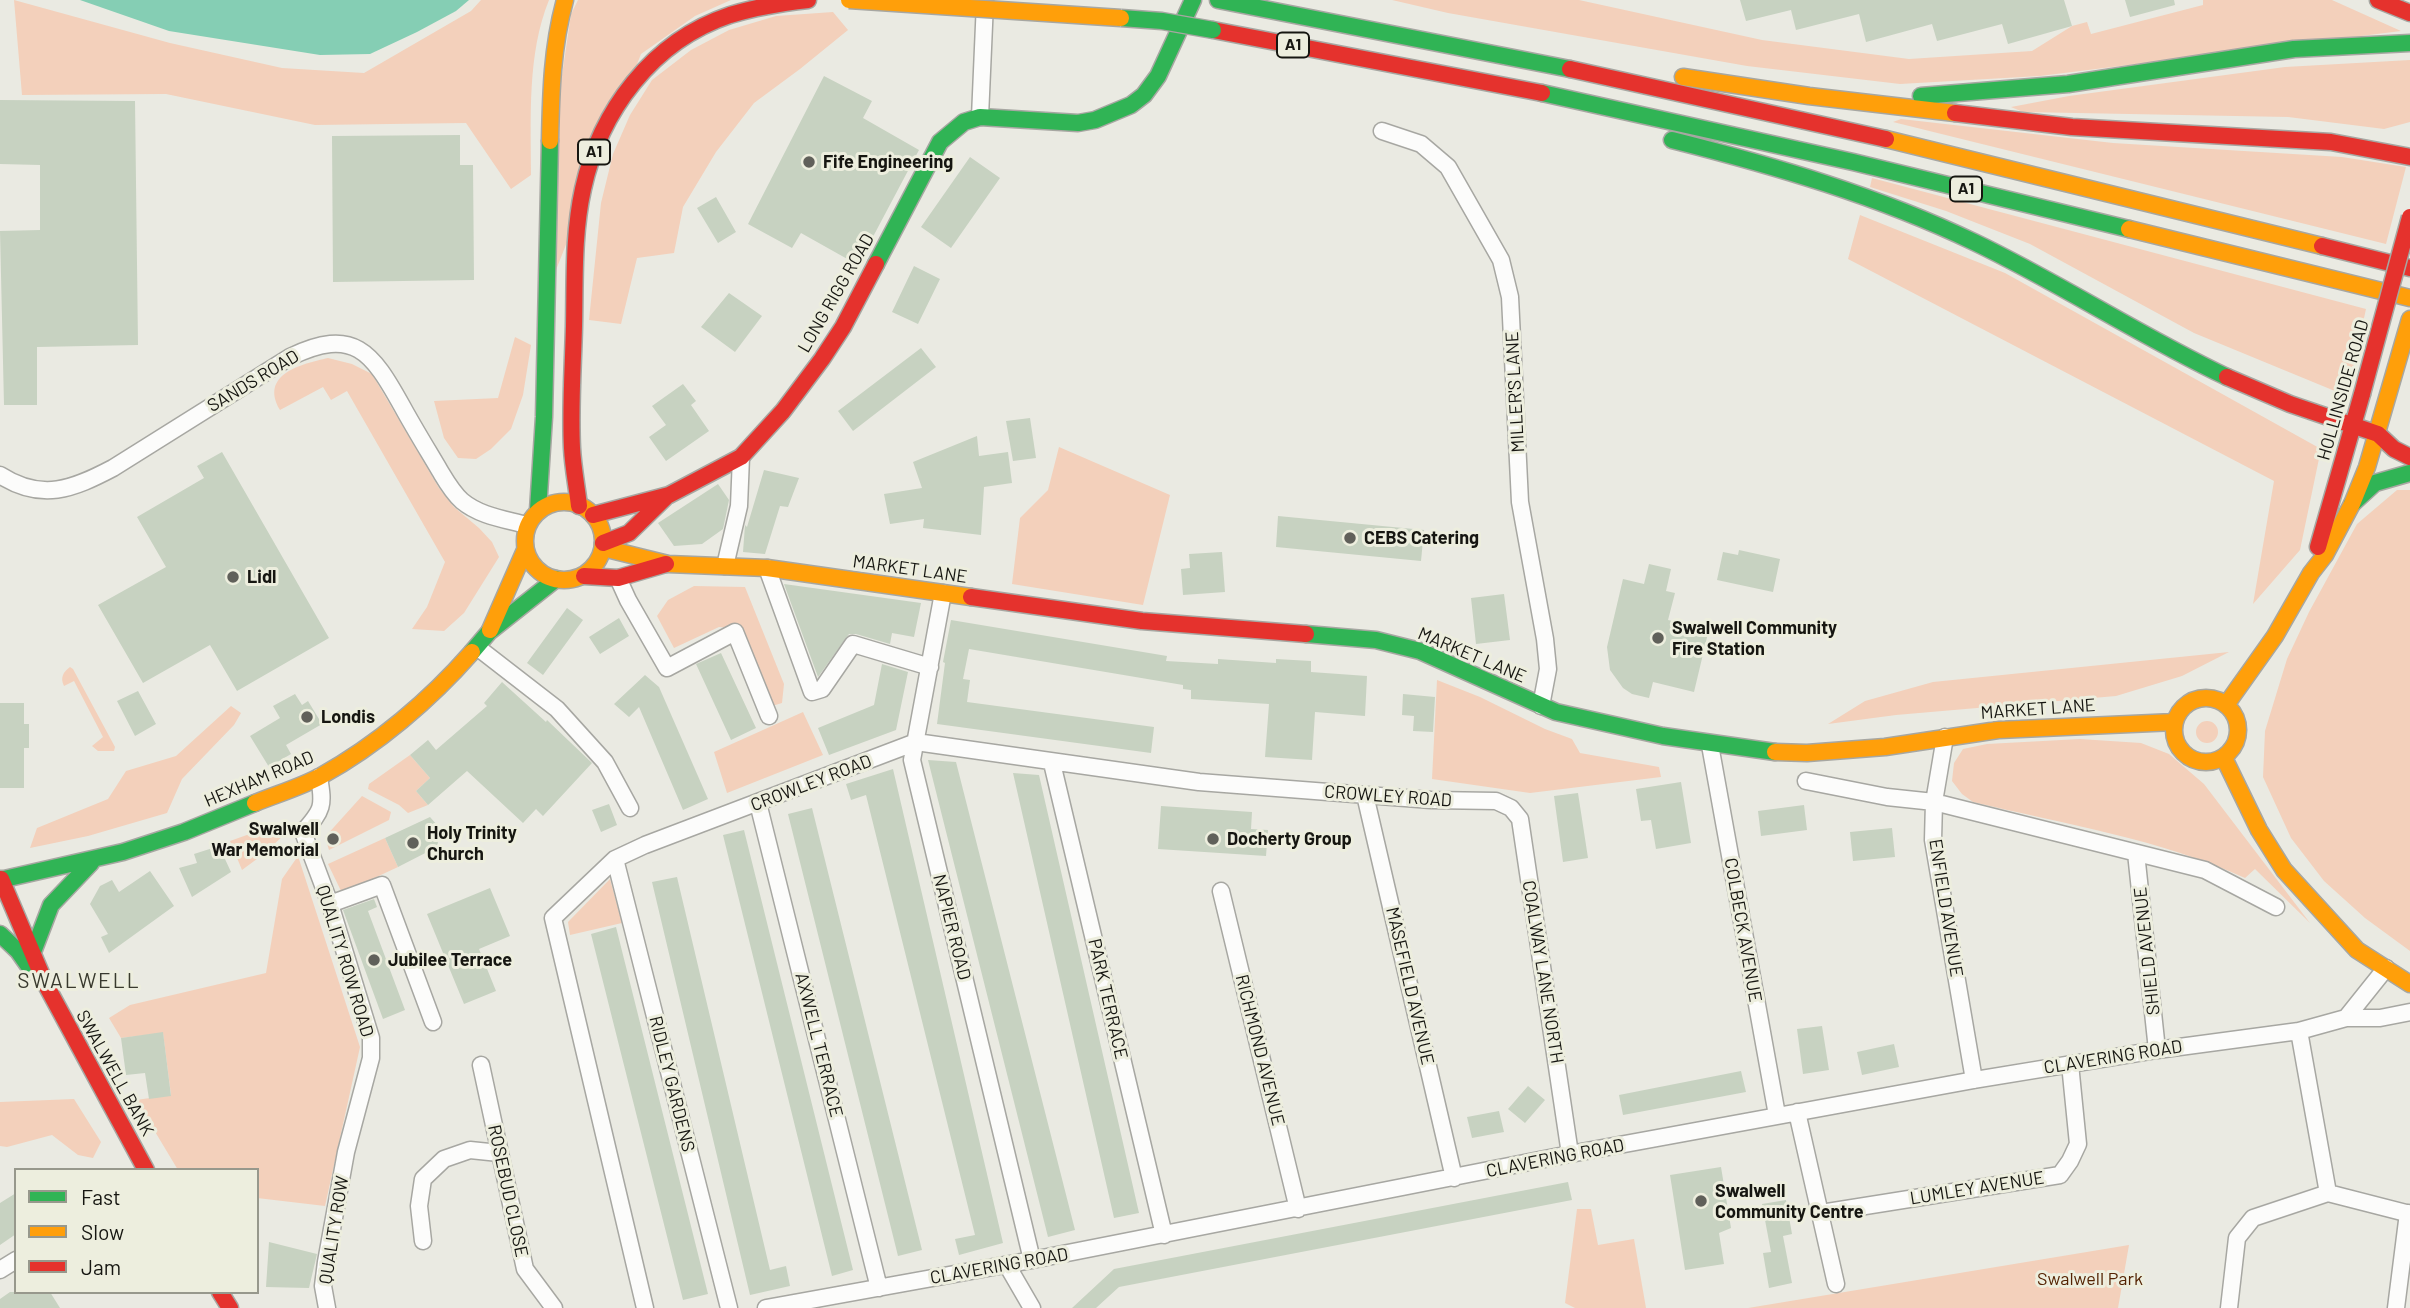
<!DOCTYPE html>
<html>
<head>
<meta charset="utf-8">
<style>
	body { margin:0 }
	#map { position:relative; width:2410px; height:1308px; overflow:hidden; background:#eaeae2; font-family:Barlow,sans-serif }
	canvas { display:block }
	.legend { position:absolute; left:14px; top:1168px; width:245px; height:126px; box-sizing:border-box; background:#edeede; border:2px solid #97988c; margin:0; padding:9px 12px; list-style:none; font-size:21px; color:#161611 }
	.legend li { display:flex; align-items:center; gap:14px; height:35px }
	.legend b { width:35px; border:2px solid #97988c }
</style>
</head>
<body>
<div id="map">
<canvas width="2410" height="1308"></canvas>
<ul class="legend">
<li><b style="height:9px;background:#30b455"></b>Fast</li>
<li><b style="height:9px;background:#ff9f0a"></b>Slow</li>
<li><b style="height:9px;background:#e5322d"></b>Jam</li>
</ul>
</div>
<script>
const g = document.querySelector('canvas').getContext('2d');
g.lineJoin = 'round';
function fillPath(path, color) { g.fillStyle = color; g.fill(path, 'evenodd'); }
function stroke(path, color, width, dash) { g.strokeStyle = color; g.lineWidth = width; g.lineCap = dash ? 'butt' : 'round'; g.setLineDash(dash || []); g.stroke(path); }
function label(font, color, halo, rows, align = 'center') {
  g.font = font + ' Barlow,sans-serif'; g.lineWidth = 6; g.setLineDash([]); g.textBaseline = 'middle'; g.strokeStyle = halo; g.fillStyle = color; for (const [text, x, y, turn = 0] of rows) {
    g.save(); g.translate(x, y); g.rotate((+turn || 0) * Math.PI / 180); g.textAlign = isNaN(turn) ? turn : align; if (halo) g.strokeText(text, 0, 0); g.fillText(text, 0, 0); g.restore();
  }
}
const green = new Path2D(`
	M14 0 170 43 282 68 364 73 471 11 481 0H549C527 54 531 118 531 175L511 189 466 123 315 125 166 94 22 95Z
	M578 0H731L695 16 641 54 556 270 560 89 571 14Z
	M1392 0H1579L1762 40 1909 59 2032 51 2072 26 2087 22 2091 34 2203 5V0H2332L2401 31 2040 76 1900 84 1747 66 1448 13Z
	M833 12 848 30 800 69 754 103 716 152 683 207 674 253 637 258 621 324 589 320 601 203 613 154 630 115 652 80 691 50 729 30 776 16Z
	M2410 60V122L2384 129 2288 117 2023 112 2011 107 2069 96 2285 67Z
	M1901 119 2113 143 2342 157 2406 167 2386 244 1893 122Z
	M1872 178 2366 309 2347 396 2194 333 2030 244 1946 211 1870 187Z
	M1860 215 2005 273 2321 449 2300 550 2253 604 2274 481 1848 259Z
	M515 337 531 345 523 395 511 429 491 449 476 459 458 458 444 438 434 401 498 398Z
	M328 358 352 364 372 374 439 488 454 507 479 528 492 542 499 557 464 613 444 631 412 629 427 607 445 562 347 391 331 400 323 387 280 410C259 374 302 364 328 358Z
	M1059 447 1170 495 1143 605 1012 584 1020 518 1048 490Z
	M2397 490H2410V951L2365 918 2324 881 2291 838 2263 777 2265 731 2287 659 2309 612 2357 524Z
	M694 586 745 587 784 684 782 703 772 706 743 629 719 627 674 648 657 616 668 600Z
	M2229 652 2182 676 2116 696 1896 715 1828 724 1865 701 1933 682Z
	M70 667 73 669 115 747 114 751H98L92 746 103 737 74 681 64 686C60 678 63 672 70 667Z
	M1437 680 1480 697 1545 729 1572 739 1580 753 1659 767 1661 777 1530 793 1432 779Z
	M231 706 241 713 234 725 182 779 167 813 88 836 30 848 37 828 108 799 126 771 176 756Z
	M803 712 823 755 727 793 714 752Z
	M2196 732a11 11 0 1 1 22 0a11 11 0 1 1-22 0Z
	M2080 739 2141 743 2169 754 2204 784 2310 923 2255 869 2245 878C2160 839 2064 824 1973 802L1962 794 1952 781 1954 763 1963 749 1987 744Z
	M410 755 430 778 416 791 428 805 408 813 399 805 368 789 369 784Z
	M362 796 391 812 389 820 329 850 325 837Z
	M286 821 289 830 265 853 242 870 230 841Z
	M385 838 398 867 342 893 328 864Z
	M298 856 360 1047 325 1206 257 1198V1170H178L136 1100 171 1095 163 1033 121 1038 109 1018 130 1005 266 973 282 879Z
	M610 879 622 923 570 935 568 922Z
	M74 1099 101 1142 93 1158 78 1155 52 1135 7 1147 0 1146V1102Z
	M1577 1209H1591L1598 1245 1634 1239 1646 1308H1575L1565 1303Z
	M2129 1245 2118 1308H1748Z`);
const water = new Path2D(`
	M80 0H469L456 11 417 32 370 54 320 55 169 31Z`);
const building = new Path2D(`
	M1740 0H2064L2072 26 2008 44 2002 24 1937 41 1932 24 1866 42 1859 14 1796 30 1791 10 1746 21Z
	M2125 0H2174L2175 5 2130 17Z
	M824 76 872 101 863 118 919 150 858 265 801 233 792 248 748 224Z
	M0 100 135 101 138 345 37 347V405H4L0 231 40 230V165L0 164Z
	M460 135V165H473L474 280 333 282 332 136Z
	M970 157 1000 178 951 248 921 227Z
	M716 197 736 232 718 243 697 208Z
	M914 266 940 279 918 324 892 312Z
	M729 293 762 316 735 352 701 327Z
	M921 348 936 367 853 431 838 411Z
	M683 384 696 401 691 405 709 431 666 461 649 437 666 425 652 406Z
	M1030 418 1036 458 1013 461 1006 421Z
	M977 436 979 456 1008 452 1012 483 984 487 981 535 923 528 924 519 890 524 884 494 922 488 913 462Z
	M222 452 329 638 237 691 210 645 143 683 98 605 166 567 137 517 204 478 197 466Z
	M764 470 799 478 788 507 780 506 765 554 743 552 745 525 747 527Z
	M718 484 729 500 723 529 702 544 674 546 658 523Z
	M1278 516 1424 530 1421 561 1276 547Z
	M1739 550 1780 559 1773 592 1717 580 1723 552 1738 555Z
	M1222 552 1225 592 1183 595 1181 569 1190 568 1189 554Z
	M1649 564 1671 569 1666 591 1675 593 1668 620 1709 629 1694 692 1653 682 1649 698 1632 694 1623 688 1610 670 1607 647 1623 579 1644 584Z
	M784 584 921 603 914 637 892 633 890 644 856 634H849L818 677Z
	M1504 594 1510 640 1476 644 1471 598Z
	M567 608 583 620 543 675 527 663Z
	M619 618 629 636 600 654 589 637Z
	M951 620 1167 656 1166 661 1218 664V659L1276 663V659L1311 661V672L1367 676 1365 716 1315 712 1312 760 1265 757 1269 704 1191 699V690L1183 689V685L969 649 963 679 970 680 967 702 1154 727 1151 753 937 724 945 663 943 662Z
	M721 653 756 728 731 740 696 664Z
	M882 664 908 672 896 730 829 755 818 728 874 705Z
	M645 675 659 687 708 799 683 810 639 707 629 717 614 704Z
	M502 682 546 722 547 720 592 763 543 816 536 809 523 823 467 771 428 805 416 791 430 778 410 755 428 740 436 750 487 706 484 703Z
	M138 691 156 724 135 736 117 701Z
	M295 694 302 705 308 701 322 724 286 745 291 754 269 767 250 736 280 718 273 706Z
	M1403 694 1435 697 1433 732 1413 731 1414 716 1402 715Z
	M0 703H24V724H29V748H24V788H0Z
	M928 760 956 762 1075 1230 1048 1237Z
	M893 769 1003 1243 959 1255 955 1239 975 1235 866 795 851 800 846 784Z
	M1013 773 1039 775 1139 1213 1114 1218Z
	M1681 782 1691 843 1656 849 1651 820 1641 821 1636 789Z
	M1578 793 1588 858 1563 862 1554 796Z
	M609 804 617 825 601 832 592 810Z
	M1804 805 1807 830 1761 836 1758 811Z
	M1161 806 1252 812 1251 829 1268 830 1266 856 1158 849Z
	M812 808 922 1250 898 1256 788 814Z
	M430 817 438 826 440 832 437 847 398 867 385 838Z
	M1892 828 1895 857 1853 861 1850 832Z
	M744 830 853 1270 832 1276 723 835Z
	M219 846 231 872 192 897 179 868 197 863 194 854Z
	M150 871 174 906 109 953 101 937 108 934 90 904 100 886 112 880 119 892Z
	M677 877 770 1270 786 1266 790 1286 750 1295 652 882Z
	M490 888 510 936 479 949 496 991 464 1004 427 914Z
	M374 899 377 907 368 911 405 1010 383 1019 343 910Z
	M616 927 708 1294 683 1300 591 934Z
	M1822 1026 1829 1070 1803 1074 1797 1029Z
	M163 1032 171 1096 149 1099 145 1073 126 1075 121 1038Z
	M1894 1044 1899 1067 1862 1075 1857 1052Z
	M1741 1071 1746 1092 1623 1115 1619 1095Z
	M1528 1086 1545 1100 1525 1123 1508 1109Z
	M1499 1111 1504 1132 1472 1138 1467 1117Z
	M1721 1167 1731 1228 1719 1233 1724 1264 1685 1270 1670 1175Z
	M1568 1182 1572 1200 1119 1287 1096 1308H1072L1114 1269Z
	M16 1193V1234L0 1245V1203Z
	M1786 1200 1792 1234 1783 1236 1792 1283 1769 1288 1763 1253 1771 1252 1762 1204Z
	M269 1242 317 1254 309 1288 266 1287Z
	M10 1292H50L60 1308H0V1299Z`);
const street = new Path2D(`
	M980 117 985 2
	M1382 131 1421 144 1448 167 1501 260 1510 297 1520 502 1545 639 1548 669 1541 706
	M0 475C42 502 73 489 113 468L290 357C354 326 372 352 402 406 414 428 427 449 440 471 446 481 452 492 462 501 480 516 504 519 526 525
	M725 566 739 506 741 457
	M767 568 812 692 822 689 853 644 930 667
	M618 578 628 600 667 668 735 632 769 716
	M943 593 912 760 1032 1260
	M477 647 557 709 605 762 630 808
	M1945 737 1934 802 1933 840 1974 1080
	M1710 745 1777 1115
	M1052 763 1164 1235
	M319 777C324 806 323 810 303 832L330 904 371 1038V1058L346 1152 326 1262 323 1286 327 1308
	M1806 781 1887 797 1934 802 2205 870 2276 907
	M1365 795 1454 1178
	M758 803 879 1288
	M2136 853 2157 1050
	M615 859 729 1308
	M1221 891 1298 1209
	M330 904 382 885 433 1022
	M2346 1018 2386 968
	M2299 1031 2328 1193
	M481 1065 525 1269 554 1308
	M1797 1112 1836 1284
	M2328 1193 2410 1214
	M1821 1213 2060 1175 2070 1161 2078 1144 2070 1064
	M423 1241 419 1206 423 1179 444 1159 470 1150 499 1153
	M1007 1265 1032 1308
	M0 1270 16 1260
	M645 1308 553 918 615 859 645 845 916 742 1199 782 1431 800 1496 801 1511 808 1520 819 1570 1154
	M766 1308 1032 1260 1570 1154 1974 1080 2157 1050 2299 1031 2346 1018H2380L2410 1012
	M2229 1308 2237 1238 2253 1218 2328 1193
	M2396 1308 2408 1213`);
const fast = new Path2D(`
	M1218 0 1570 69
	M1542 93 1853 162 2129 229
	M1921 96 2068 84 2294 49 2410 43
	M1672 140C1775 166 1878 196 1974 242 2060 283 2140 336 2227 377
	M876 264 940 142 964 122 980 117 1078 123 1095 120 1131 105 1144 95 1158 76 1193 0
	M2352 504 2375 483 2410 473
	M538 510 544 417 550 141
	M1306 634 1376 640 1420 651 1556 712 1663 736 1775 752
	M472 652 489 632 556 579
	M0 880 123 852 184 832 255 803
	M0 934 18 951 32 971
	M33 952 51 905 91 863`);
const slow = new Path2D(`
	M1683 77 1809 96 1955 113
	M1886 139 2322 246
	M550 141C551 93 552 47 565 0
	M2129 229 2410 298
	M525 541a39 39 0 1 1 78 0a39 39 0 1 1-78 0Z
	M603 548 668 564 767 568 971 597
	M490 630 525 550
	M2174 730a32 32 0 1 1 64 0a32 32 0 1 1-64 0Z
	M2226 705 2275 636 2311 573 2325 555 2352 504 2367 467 2410 319
	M1775 752 1807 753 1885 747 1998 730 2175 722
	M2224 758 2259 830 2284 870 2357 950 2410 984
	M255 803C277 794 301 787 321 776 377 745 430 700 472 652`);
const jam = new Path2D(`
	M2378 0 2410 13
	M1213 30 1542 93
	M1570 69 1886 139
	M1955 113 2072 127 2331 142 2410 157
	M2322 246 2410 268
	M2227 377 2290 404 2378 434 2394 449 2410 457
	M579 506C577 487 573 468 572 448 570 407 573 367 574 326 575 280 573 234 583 189 600 111 652 41 730 15 756 7 781 3 808 0
	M593 515 669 495 741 457 783 411 822 359 843 327 876 264
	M603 543 629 533 667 496
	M2318 547 2362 394
	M584 576 618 578 666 564
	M971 597 1142 621 1306 634
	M1 879 46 985 146 1170
	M220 1292 230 1308`);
const fastBridge = new Path2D(`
	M1121 18 1162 21 1213 30`);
const slowBridge = new Path2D(`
	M849 0 1121 18`);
const jamBridge = new Path2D(`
	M2362 394 2410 217`);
const markers = [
	[809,162,7,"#60605a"],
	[1350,538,7,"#60605a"],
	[233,577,7,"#60605a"],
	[1658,638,7,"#60605a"],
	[307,717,7,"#60605a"],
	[333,839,7,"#60605a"],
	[1213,839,7,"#60605a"],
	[413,843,7,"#60605a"],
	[374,960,7,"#60605a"],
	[1701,1201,7,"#60605a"]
];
const shields = [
	[1293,45,32],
	[594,152,32],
	[1966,189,32]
];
const shieldNames = [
	["A1",1293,45],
	["A1",594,152],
	["A1",1966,189]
];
const poiNames = [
	["Fife Engineering",823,162],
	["CEBS Catering",1364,538],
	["Lidl",247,577],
	["Swalwell Community",1672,628],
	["Fire Station",1672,649],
	["Londis",321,717],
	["Swalwell",319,829,"right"],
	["War Memorial",319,850,"right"],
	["Holy Trinity",427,833],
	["Church",427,854],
	["Docherty Group",1227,839],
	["Jubilee Terrace",388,960],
	["Swalwell",1715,1191],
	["Community Centre",1715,1212]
];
const streetNames = [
	["LONG RIGG ROAD",836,293,-60],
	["SANDS ROAD",253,381,-31],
	["HOLLINSIDE ROAD",2343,390,-74],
	["MILLER'S LANE",1515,392,-93],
	["MARKET LANE",910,569,8],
	["MARKET LANE",1472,655,23],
	["MARKET LANE",2038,709,-4],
	["HEXHAM ROAD",259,779,-23],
	["CROWLEY ROAD",811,783,-21],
	["CROWLEY ROAD",1388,796,4],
	["ENFIELD AVENUE",1946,908,81],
	["NAPIER ROAD",952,927,76],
	["COLBECK AVENUE",1743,930,80],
	["SHIELD AVENUE",2147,951,-96],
	["QUALITY ROW ROAD",345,961,73],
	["COALWAY LANE NORTH",1543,972,81],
	["MASEFIELD AVENUE",1410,986,77],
	["PARK TERRACE",1108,999,77],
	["AXWELL TERRACE",819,1045,76],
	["RICHMOND AVENUE",1260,1050,76],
	["CLAVERING ROAD",2113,1057,-9],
	["SWALWELL BANK",115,1073,61],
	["RIDLEY GARDENS",672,1084,76],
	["CLAVERING ROAD",1555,1158,-11],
	["LUMLEY AVENUE",1977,1188,-9],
	["ROSEBUD CLOSE",508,1191,78],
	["QUALITY ROW",334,1230,-81],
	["CLAVERING ROAD",999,1266,-10]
];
const parkNames = [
	["Swalwell Park",2090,1279]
];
const quarterNames = [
	["SWALWELL",79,981]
];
fillPath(green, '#f3d0bb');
fillPath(water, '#85ceb4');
fillPath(building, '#c7d2c1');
stroke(street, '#a7a7a2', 19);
stroke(fast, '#a7a7a2', 19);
stroke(slow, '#a7a7a2', 19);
stroke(jam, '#a7a7a2', 19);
stroke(street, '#fcfcfb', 16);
stroke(fast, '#30b455', 16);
stroke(slow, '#ff9f0a', 16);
stroke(jam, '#e5322d', 16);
stroke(fastBridge, '#a7a7a2', 19, []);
stroke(slowBridge, '#a7a7a2', 19, []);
stroke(jamBridge, '#a7a7a2', 19, []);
stroke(fastBridge, '#30b455', 16);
stroke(slowBridge, '#ff9f0a', 16);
stroke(jamBridge, '#e5322d', 16);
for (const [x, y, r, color] of markers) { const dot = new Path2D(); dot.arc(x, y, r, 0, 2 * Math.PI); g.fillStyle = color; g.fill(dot); stroke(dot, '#edeede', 2.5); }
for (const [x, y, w] of shields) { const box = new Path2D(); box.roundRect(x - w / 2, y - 12.5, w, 25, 5); g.fillStyle = '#edeede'; g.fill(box); stroke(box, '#161611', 2); }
label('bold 16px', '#161611', null, shieldNames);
label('bold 18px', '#161611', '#edeede', poiNames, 'left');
label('18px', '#161611', '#edeede', streetNames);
label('18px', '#542303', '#edeede', parkNames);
g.letterSpacing = '2px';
label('21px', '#393a2e', '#edeede', quarterNames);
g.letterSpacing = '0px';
</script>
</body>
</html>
